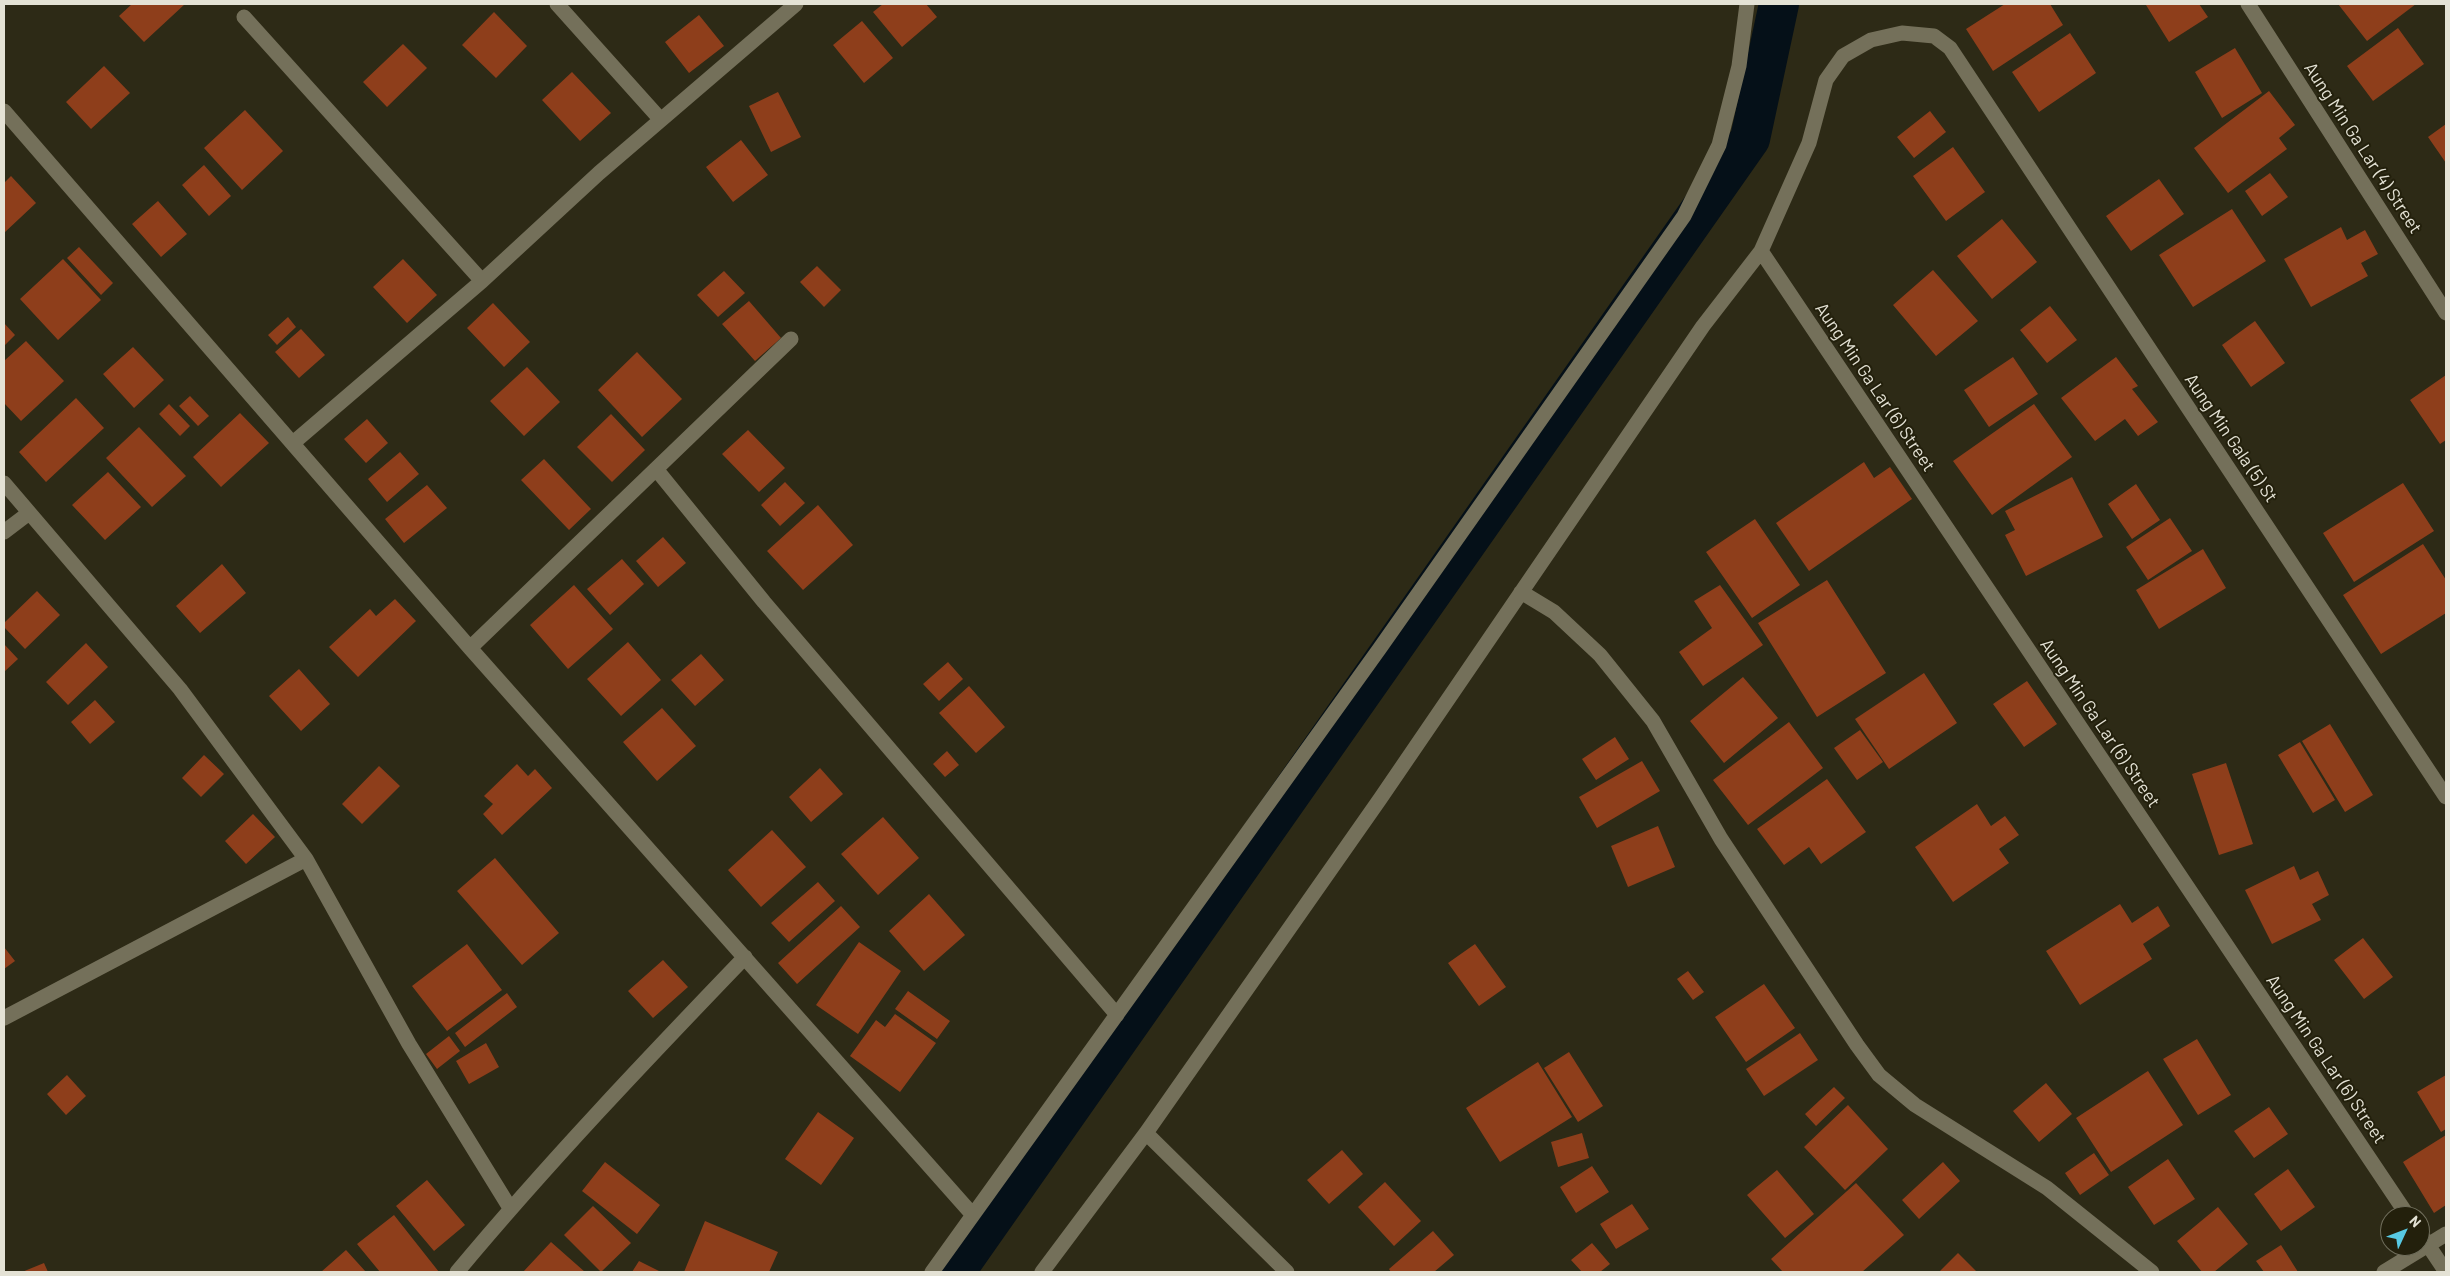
<!DOCTYPE html>
<html>
<head>
<meta charset="utf-8">
<style>
	body { margin:0 }
	#map { position:relative; width:2450px; height:1276px; overflow:hidden; background:#2d2a16; font-family:Barlow,sans-serif }
	canvas { display:block }
	.frame { position:absolute; inset:0; border:5px solid #e4e2d5; pointer-events:none }
	.north { position:absolute; left:2380px; top:1206px; width:50px; height:50px; box-sizing:border-box; background:#23200c; border:1px solid #706e5c; border-radius:50%; rotate:47deg; font-size:14px; font-weight:700; line-height:20px; text-align:center; color:#e4e2d5 }
	.north::after { content:''; display:block; margin:auto; width:18px; height:22px; background:#57c9e3; clip-path:polygon(50% 0,100% 100%,50% 72%,0 100%) }
</style>
</head>
<body>
<div id="map">
<canvas width="2450" height="1276"></canvas>
<div class="frame"></div>
<div class="north">N</div>
</div>
<script>
const g = document.querySelector('canvas').getContext('2d');
g.lineJoin = 'round';
function stroke(path, color, width, dash) { g.strokeStyle = color; g.lineWidth = width; g.lineCap = dash ? 'butt' : 'round'; g.setLineDash(dash || []); g.stroke(path); }
function fillPath(path, color) { g.fillStyle = color; g.fill(path, 'evenodd'); }
function label(font, color, halo, rows, align = 'center') {
  g.font = font + ' Barlow,sans-serif'; g.lineWidth = 4; g.setLineDash([]); g.textBaseline = 'middle'; g.strokeStyle = halo; g.fillStyle = color; for (const [text, x, y, turn = 0] of rows) {
    g.save(); g.translate(x, y); g.rotate((+turn || 0) * Math.PI / 180); g.textAlign = isNaN(turn) ? turn : align; if (halo) g.strokeText(text, 0, 0); g.fillText(text, 0, 0); g.restore();
  }
}
const canal = new Path2D(`
	M955 1272 1750 139 1779 4`);
const building = new Path2D(`
	M132 4H185L144 42 119 16Z
	M883 4H926L937 17 902 47 873 12Z
	M2005 4H2050L2063 25 1993 71 1966 29Z
	M2199 4 2208 17 2169 42 2146 5Z
	M2338 4H2416L2367 41Z
	M494 12 527 46 496 78 462 45Z
	M699 15 724 46 689 73 665 42Z
	M862 21 893 58 864 83 833 45Z
	M2398 28 2424 64 2373 101 2347 66Z
	M2070 33 2096 73 2039 112 2012 72Z
	M403 44 427 68 387 107 363 82Z
	M2235 48 2262 93 2222 118 2195 72Z
	M104 66 130 93 91 129 66 102Z
	M572 72 611 113 580 141 542 100Z
	M2269 91 2295 125 2279 138 2287 149 2228 193 2194 148Z
	M778 92 801 137 771 152 749 106Z
	M245 110 283 151 242 190 204 148Z
	M1930 111 1946 132 1914 158 1897 137Z
	M2446 124V163L2428 137Z
	M741 140 768 175 733 202 706 167Z
	M1953 147 1985 192 1946 221 1913 176Z
	M204 165 231 196 209 216 182 185Z
	M2270 173 2288 197 2262 216 2245 191Z
	M11 176 36 203 4 233V183Z
	M2159 179 2184 214 2131 251 2106 216Z
	M158 201 187 234 161 257 132 224Z
	M2232 209 2266 261 2193 307 2159 255Z
	M2002 219 2037 262 1992 299 1957 256Z
	M2341 227 2347 240 2365 230 2378 254 2361 263 2368 276 2311 307 2284 259Z
	M79 247 113 283 101 295 67 258Z
	M63 259 101 300 58 340 20 299Z
	M403 259 437 295 407 323 373 287Z
	M817 266 841 290 824 307 800 282Z
	M1933 270 1978 321 1936 356 1893 305Z
	M724 271 745 293 718 317 697 295Z
	M749 301 781 338 755 361 722 324Z
	M493 303 530 342 504 367 467 328Z
	M2050 306 2077 340 2047 363 2020 330Z
	M288 317 296 327 277 345 268 335Z
	M2255 321 2285 363 2251 387 2222 345Z
	M4 323 15 335 4 346Z
	M301 329 325 355 299 378 275 352Z
	M26 341 64 381 21 421 4 403V361Z
	M133 347 164 380 134 408 103 374Z
	M637 352 682 399 642 437 598 390Z
	M2013 357 2038 394 1989 427 1964 390Z
	M2116 357 2138 386 2132 389 2158 422 2138 436 2125 419 2095 441 2061 398Z
	M527 367 560 402 524 436 490 401Z
	M2446 375V440L2440 444 2410 400Z
	M190 396 209 416 198 426 179 406Z
	M76 398 104 428 46 482 19 452Z
	M169 404 190 426 180 436 159 414Z
	M2034 404 2072 457 1992 515 1953 461Z
	M240 413 269 443 221 487 193 457Z
	M611 414 645 450 612 482 577 447Z
	M367 419 388 443 366 463 344 439Z
	M139 427 186 476 152 507 106 458Z
	M748 430 785 468 759 492 722 454Z
	M400 452 419 474 387 502 368 479Z
	M544 459 591 509 569 530 521 480Z
	M1864 462 1874 478 1890 467 1912 499 1809 571 1776 523Z
	M108 472 141 507 105 540 72 505Z
	M2072 477 2103 537 2026 576 2005 535 2015 530 2005 511Z
	M785 482 805 503 780 526 761 505Z
	M2403 483 2434 531 2354 582 2323 533Z
	M2136 484 2160 520 2132 539 2108 504Z
	M427 485 447 508 404 543 385 519Z
	M818 505 853 545 803 590 767 551Z
	M2170 518 2192 551 2148 580 2126 547Z
	M1755 519 1800 585 1752 618 1706 552Z
	M663 537 686 563 658 587 636 561Z
	M2423 544 2446 580V613L2381 654 2343 595Z
	M2203 549 2226 588 2159 629 2136 590Z
	M622 559 644 584 610 615 587 589Z
	M222 564 246 593 200 633 176 606Z
	M1827 580 1886 673 1817 717 1758 623Z
	M574 585 613 629 568 669 530 625Z
	M1720 585 1763 645 1703 686 1679 652 1712 628 1694 601Z
	M37 591 60 615 25 649 4 627V623Z
	M395 599 416 621 358 677 329 647 370 609 376 616Z
	M628 642 661 680 621 716 587 679Z
	M86 643 108 667 68 705 46 682Z
	M4 644 18 659 4 672Z
	M701 654 724 680 695 706 671 680Z
	M948 662 963 679 939 701 923 684Z
	M299 669 330 704 301 731 269 696Z
	M1924 673 1957 723 1889 769 1855 719Z
	M1743 677 1778 718 1724 763 1690 721Z
	M2027 681 2057 724 2024 747 1993 704Z
	M969 686 1005 727 976 753 939 713Z
	M95 700 115 722 90 744 71 722Z
	M662 708 696 746 657 781 623 742Z
	M1789 722 1823 768 1748 825 1713 780Z
	M2330 724 2373 795 2345 812 2302 741Z
	M1860 730 1883 762 1857 780 1834 748Z
	M1615 737 1629 759 1596 780 1582 759Z
	M2300 742 2335 800 2313 813 2278 755Z
	M947 751 959 765 945 777 933 764Z
	M204 755 224 774 201 797 182 778Z
	M1642 761 1660 791 1597 828 1579 797Z
	M2226 763 2253 844 2219 855 2192 774Z
	M517 764 528 776 535 769 552 788 502 835 483 814 493 804 484 796Z
	M379 766 400 786 362 824 342 804Z
	M820 768 843 794 811 822 789 797Z
	M1827 779 1866 832 1821 864 1809 847 1784 865 1757 829Z
	M1977 804 1991 826 2005 816 2019 835 1999 849 2009 863 1953 902 1915 847Z
	M253 814 275 837 246 864 225 841Z
	M883 817 919 858 878 895 841 854Z
	M1658 826 1675 867 1628 887 1611 846Z
	M772 830 806 867 761 907 728 870Z
	M495 858 559 933 522 965 457 891Z
	M2294 866 2300 880 2318 871 2329 895 2312 904 2321 920 2272 944 2245 890Z
	M818 882 835 901 789 942 771 923Z
	M929 894 965 935 924 971 889 931Z
	M2120 904 2132 923 2158 906 2170 926 2143 944 2152 959 2080 1005 2046 951Z
	M841 906 860 927 797 984 778 963Z
	M2363 938 2393 977 2364 999 2334 960Z
	M859 942 901 971 858 1034 816 1005Z
	M467 944 502 990 447 1031 412 986Z
	M1475 944 1506 987 1479 1006 1448 963Z
	M4 947 15 961 4 969Z
	M663 960 688 987 653 1018 628 991Z
	M1688 971 1704 992 1693 1000 1677 979Z
	M1764 984 1795 1028 1746 1062 1715 1017Z
	M908 991 950 1021 937 1039 895 1009Z
	M507 993 517 1007 465 1047 455 1033Z
	M895 1014 936 1043 900 1092 850 1056 876 1020 885 1027Z
	M1800 1033 1818 1060 1764 1096 1746 1069Z
	M449 1036 460 1051 437 1069 426 1054Z
	M2197 1039 2231 1095 2198 1115 2163 1059Z
	M486 1043 499 1067 469 1084 456 1061Z
	M1569 1052 1603 1106 1578 1122 1544 1068Z
	M1538 1062 1572 1117 1500 1162 1466 1108Z
	M2148 1071 2183 1125 2111 1172 2076 1118Z
	M67 1075 86 1096 66 1115 47 1094Z
	M2446 1075V1129L2441 1132 2417 1092Z
	M2046 1083 2072 1114 2039 1142 2013 1111Z
	M1834 1087 1845 1098 1816 1126 1805 1114Z
	M1848 1105 1888 1149 1845 1190 1804 1147Z
	M2269 1107 2288 1134 2254 1158 2234 1131Z
	M818 1112 854 1138 821 1185 785 1159Z
	M1582 1133 1589 1158 1558 1167 1551 1142Z
	M2446 1135V1205L2434 1213 2403 1162Z
	M1342 1150 1363 1174 1329 1204 1307 1180Z
	M2094 1153 2109 1175 2080 1195 2065 1173Z
	M2168 1159 2195 1199 2154 1225 2128 1187Z
	M605 1162 660 1205 637 1234 582 1191Z
	M1943 1162 1960 1181 1919 1219 1902 1200Z
	M1592 1166 1609 1192 1576 1213 1560 1187Z
	M2288 1169 2315 1207 2281 1231 2254 1194Z
	M1777 1170 1814 1214 1785 1238 1747 1195Z
	M427 1180 465 1225 434 1251 396 1206Z
	M1385 1182 1421 1221 1394 1246 1358 1207Z
	M1856 1183 1904 1235 1862 1272H1783L1771 1259Z
	M1632 1204 1649 1229 1616 1249 1600 1224Z
	M593 1206 631 1243 601 1272 564 1235Z
	M2218 1207 2248 1244 2214 1272H2202L2177 1241Z
	M394 1215 439 1272H380L357 1244Z
	M705 1221 778 1252 769 1272H684Z
	M1433 1231 1454 1255 1434 1272H1391L1389 1269Z
	M551 1242 585 1272H523Z
	M1592 1243 1610 1264 1600 1272H1582L1571 1260Z
	M2281 1245 2298 1272H2264L2256 1261Z
	M346 1250 366 1272H321Z
	M1958 1253 1977 1272H1939Z
	M639 1261 661 1272H632Z
	M44 1263 48 1272H22Z`);
const minor = new Path2D(`
	M557 4 661 120
	M2248 4 2446 313
	M244 17 482 281
	M4 111 470 648 972 1214
	M1761 251 2408 1216
	M293 443 482 281 599 173 796 4
	M656 469 764 602 1117 1015
	M4 483 180 689 306 859 409 1044 510 1208
	M4 532 29 513
	M1521 592 1554 612 1600 655 1653 721 1721 839 1857 1045 1879 1075 1915 1105 2047 1188 2152 1272
	M470 648 791 339
	M4 1018 306 859
	M1146 1133 1287 1272
	M2420 1233 2446 1272
	M457 1272C548 1163 646 1060 745 957
	M932 1272 1380 648 1684 216 1719 145 1739 66 1747 4
	M1042 1272 1146 1133 1380 799 1703 326 1761 251 1809 143 1826 80 1843 56 1871 40 1902 33 1934 36 1950 48 2446 797
	M2384 1272 2446 1234`);
const streetNames = [
	["Aung Min Ga Lar (4) Street",2363,148,57],
	["Aung Min Ga Lar (6) Street",1875,387,56],
	["Aung Min Gala (5) St",2231,438,56],
	["Aung Min Ga Lar (6) Street",2100,723,56],
	["Aung Min Ga Lar (6) Street",2326,1059,56]
];
stroke(canal, '#051018', 40);
fillPath(building, '#8e3e1b');
stroke(minor, '#74705a', 15);
label('18px', '#e4e2d5', '#23200c', streetNames);
</script>
</body>
</html>
